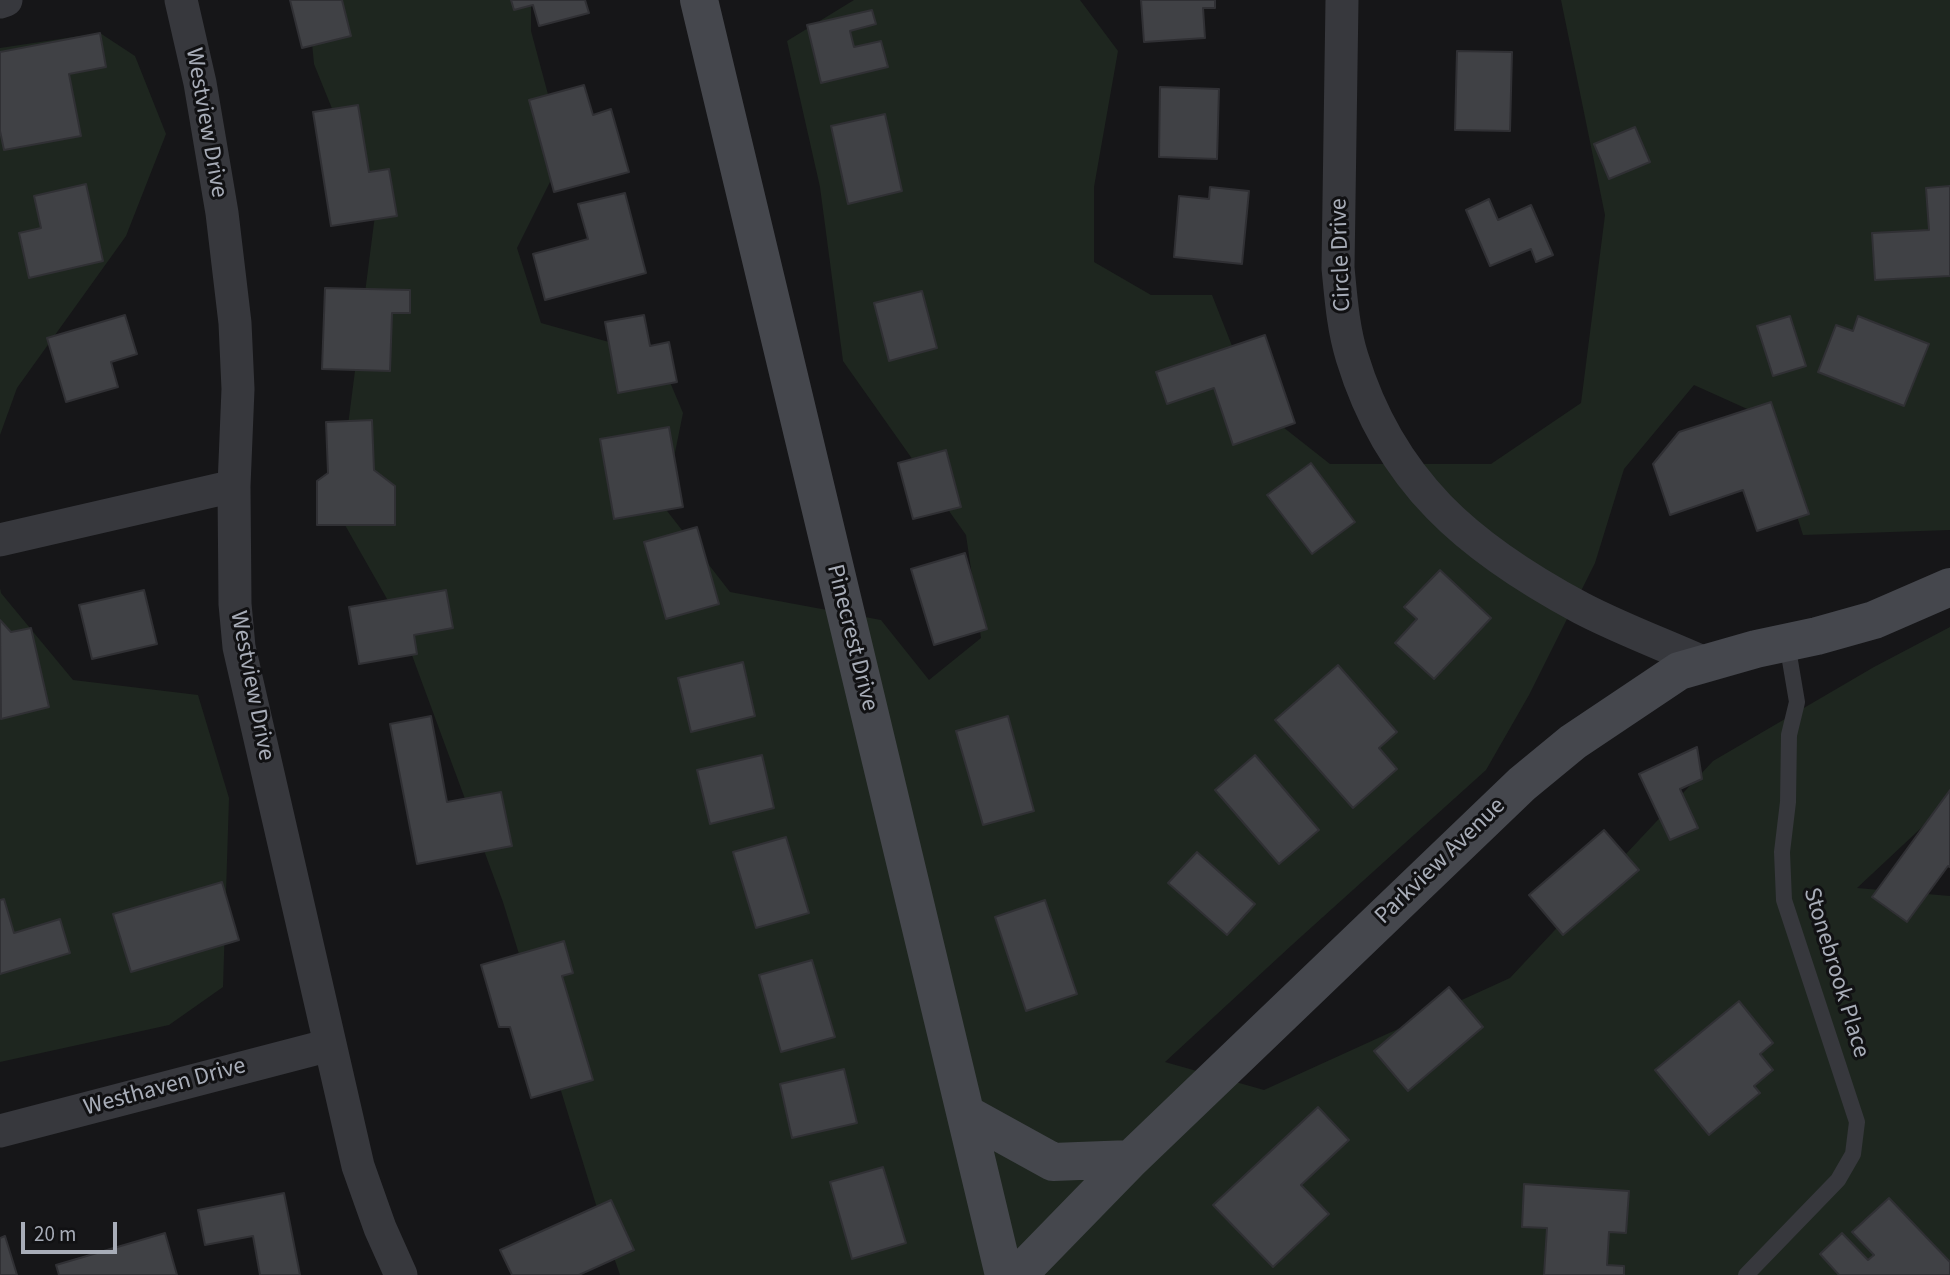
<!DOCTYPE html>
<html>
<head>
<meta charset="utf-8">
<style>
	body { margin:0 }
	#map { position:relative; width:1950px; height:1275px; overflow:hidden; background:#161618; font-family:"Source Sans 3",sans-serif }
	canvas { display:block }
	.scale { position:absolute; left:21px; top:1222px; width:96px; height:32px; box-sizing:border-box; border:4px solid #a8adb8; border-top:0; padding-left:9px; font-size:21px; line-height:24px; white-space:nowrap; color:#a8adb8; -webkit-text-stroke:5px #111113; paint-order:stroke }
</style>
</head>
<body>
<div id="map">
<canvas width="1950" height="1275"></canvas>
<div class="scale">20 m</div>
</div>
<script>
const g = document.querySelector('canvas').getContext('2d');
g.lineJoin = 'round';
function fillPath(path, color) { g.fillStyle = color; g.fill(path, 'evenodd'); }
function stroke(path, color, width, dash) { g.strokeStyle = color; g.lineWidth = width; g.lineCap = dash ? 'butt' : 'round'; g.setLineDash(dash || []); g.stroke(path); }
function label(font, color, halo, rows, align = 'center') {
  g.font = font + ' "Source Sans 3",sans-serif'; g.lineWidth = 6; g.setLineDash([]); g.textBaseline = 'middle'; g.strokeStyle = halo; g.fillStyle = color; for (const [text, x, y, turn = 0] of rows) {
    g.save(); g.translate(x, y); g.rotate((+turn || 0) * Math.PI / 180); g.textAlign = isNaN(turn) ? turn : align; if (halo) g.strokeText(text, 0, 0); g.fillText(text, 0, 0); g.restore();
  }
}
const green = new Path2D(`
	M308 0H531V31L564 154 517 248 541 323 659 356 683 413 664 507 730 592 881 620 929 680 981 638 966 535 843 361 820 187 787 41 854 0H1080L1118 51 1094 187V262L1151 295H1212L1236 356 1283 427 1330 464H1491L1581 403 1605 215 1561 0H1950V530L1803 535 1765 417 1694 385 1624 469 1595 563 1529 695 1486 770 1293 944 1165 1062 1264 1090 1510 978 1713 761 1874 667 1950 627V801L1857 888 1950 896V1275H620L597 1208 503 902 399 620 337 511 375 215 314 64Z
	M100 33 135 56 166 134 126 236 17 388 0 435V48Z
	M0 588 1 593 73 680 198 695 229 798 223 987 169 1025 0 1062Z`);
const building = new Path2D(`
	M290 0H342L351 36 302 48Z
	M511 0H585L589 13 539 26 533 5 514 10Z
	M1141 0H1215V8H1203L1205 38 1144 42Z
	M872 10 876 24 850 31 854 47 881 41 888 67 821 83 807 25Z
	M100 33 106 67 69 74 81 136 4 150 0 131V52Z
	M1457 51 1512 52 1510 131 1455 130Z
	M584 85 593 115 611 109 629 172 554 192 529 100Z
	M1160 87 1219 89 1217 159 1159 157Z
	M358 105 369 172 389 169 397 216 331 226 313 112Z
	M885 114 902 191 848 204 831 126Z
	M1635 127 1650 162 1609 179 1594 144Z
	M86 184 103 261 29 278 19 233 41 228 34 196Z
	M1950 186V276L1875 280 1872 233 1929 230 1926 188Z
	M1210 187 1249 191 1242 264 1174 257 1179 196 1209 199Z
	M625 193 646 273 545 300 533 254 588 239 578 204Z
	M1489 199 1498 220 1531 205 1553 255 1536 262 1531 249 1490 266 1466 210Z
	M325 288 410 290V313H392L390 371 322 369Z
	M922 291 937 348 889 361 874 303Z
	M125 315 137 354 111 362 118 387 66 402 47 338Z
	M644 315 650 346 669 342 677 382 618 393 605 322Z
	M1790 316 1806 366 1773 376 1757 326Z
	M1858 316 1929 344 1904 406 1818 372 1836 325 1853 331Z
	M1265 335 1295 423 1233 445 1214 388 1167 404 1156 372Z
	M1771 402 1809 514 1757 531 1743 490 1670 515 1653 464 1679 432Z
	M372 420 374 470 395 486V525H317V481L328 473 326 422Z
	M669 427 683 507 614 519 600 439Z
	M946 450 961 507 913 519 898 463Z
	M1311 463 1355 522 1312 554 1267 495Z
	M697 527 719 604 666 619 644 542Z
	M965 553 987 629 934 645 911 569Z
	M1440 570 1491 618 1434 679 1395 643 1417 619 1404 607Z
	M144 590 157 644 92 659 79 605Z
	M446 590 453 628 414 635 417 654 359 664 349 607Z
	M0 620 11 632 31 628 49 707 1 719Z
	M743 662 755 716 691 732 678 678Z
	M1338 665 1397 732 1379 748 1397 769 1353 808 1275 720Z
	M431 716 447 802 501 792 512 846 417 864 390 724Z
	M1008 716 1034 811 983 825 956 731Z
	M1697 747 1702 779 1680 789 1698 828 1670 840 1639 774Z
	M762 755 774 808 710 824 697 770Z
	M1255 755 1319 830 1279 864 1215 790Z
	M1950 790V867L1948 866 1907 922 1872 897Z
	M1604 830 1639 870 1563 935 1529 895Z
	M786 837 809 913 756 928 733 852Z
	M1197 852 1255 904 1227 935 1168 883Z
	M222 882 239 940 131 972 113 914Z
	M4 899 14 933 60 919 70 953 0 974V900Z
	M1045 900 1077 994 1026 1011 995 917Z
	M564 941 573 973 562 976 593 1080 531 1098 510 1027H499L481 965Z
	M812 960 835 1037 781 1052 759 975Z
	M1449 987 1483 1027 1408 1091 1374 1051Z
	M1739 1001 1773 1043 1760 1054 1773 1070 1754 1086 1760 1093 1709 1135 1655 1070Z
	M844 1069 857 1123 792 1138 780 1084Z
	M1318 1107 1349 1140 1301 1185 1329 1214 1273 1267 1213 1205Z
	M883 1167 906 1243 852 1259 830 1182Z
	M1524 1184 1629 1191 1626 1233 1609 1232 1607 1265 1624 1266V1275H1544L1547 1228 1522 1227Z
	M284 1193 300 1275H260L253 1236 205 1245 198 1210Z
	M1889 1198 1950 1262V1275H1839L1820 1254 1842 1233 1868 1260 1874 1255 1852 1232Z
	M611 1200 634 1250 579 1275H512L500 1250Z
	M165 1233 177 1275H59L56 1265Z
	M5 1236 17 1275H0V1238Z`);
const lane = new Path2D(`
	M1746 1275 1838 1180 1853 1154 1857 1122 1784 900 1782 852 1788 802 1789 735 1797 702 1787 643`);
const street = new Path2D(`
	M181 0 200 83 222 213 235 323 238 389 234 486 235 604 239 647 358 1166 380 1228 401 1275
	M1342 0 1338 268C1341 298 1343 328 1352 357 1390 482 1469 548 1581 608 1621 629 1665 645 1707 664
	M0 2 6 0
	M0 540 234 486
	M0 1131 330 1045`);
const secondary = new Path2D(`
	M699 0 1004 1275
	M966 1114 1053 1162 1131 1159
	M1018 1275 1131 1159 1522 784 1573 742 1679 671 1756 649 1817 636 1874 620 1950 587`);
const streetNames = [
	["Westview Drive",205,123,80],
	["Circle Drive",1342,255,-92],
	["Pinecrest Drive",851,638,76],
	["Westview Drive",251,686,79],
	["Parkview Avenue",1441,862,-44],
	["Stonebrook Place",1835,973,73],
	["Westhaven Drive",165,1088,-15]
];
fillPath(green, '#1e261f');
fillPath(building, '#404145');
stroke(building, '#303034', 2);
stroke(lane, '#37383d', 16);
stroke(street, '#37383d', 33);
stroke(secondary, '#45474d', 38);
label('24px', '#a8adb8', '#111113', streetNames);
</script>
</body>
</html>
